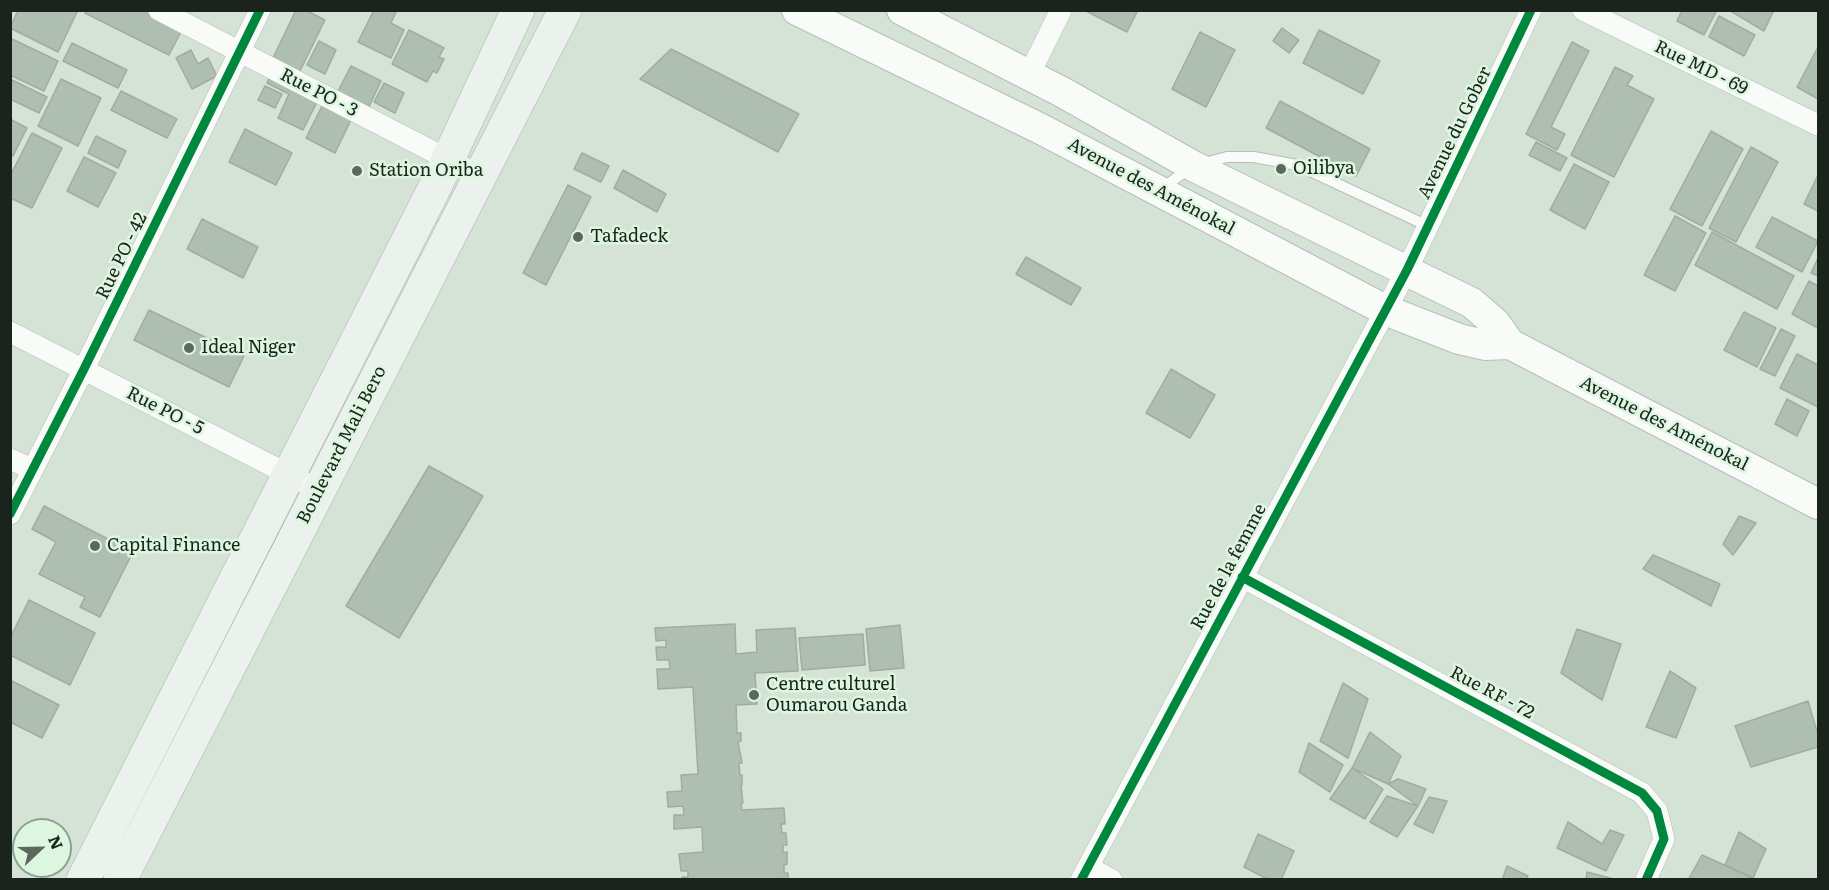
<!DOCTYPE html>
<html>
<head>
<meta charset="utf-8">
<style>
	body { margin:0 }
	#map { position:relative; width:1829px; height:890px; overflow:hidden; background:#d5e3d7; font-family:Literata,serif }
	canvas { display:block }
	.frame { position:absolute; inset:0; border:12px solid #1b241c; pointer-events:none }
	.north { position:absolute; left:12px; top:818px; width:60px; height:60px; box-sizing:border-box; background:#dcf6e0; border:2px solid #8fa292; border-radius:50%; rotate:68deg; font-size:16px; font-weight:700; line-height:24px; text-align:center; color:#1b241c }
	.north::after { content:''; display:block; margin:auto; width:21px; height:27px; background:#5c675d; clip-path:polygon(50% 0,100% 100%,50% 72%,0 100%) }
</style>
</head>
<body>
<div id="map">
<canvas width="1829" height="890"></canvas>
<div class="frame"></div>
<div class="north">N</div>
</div>
<script>
const g = document.querySelector('canvas').getContext('2d');
g.lineJoin = 'round';
function fillPath(path, color) { g.fillStyle = color; g.fill(path, 'evenodd'); }
function stroke(path, color, width, dash) { g.strokeStyle = color; g.lineWidth = width; g.lineCap = dash ? 'butt' : 'round'; g.setLineDash(dash || []); g.stroke(path); }
function label(font, color, halo, rows, align = 'center') {
  g.font = font + ' Literata,serif'; g.lineWidth = 5; g.setLineDash([]); g.textBaseline = 'middle'; g.strokeStyle = halo; g.fillStyle = color; for (const [text, x, y, turn = 0] of rows) {
    g.save(); g.translate(x, y); g.rotate((+turn || 0) * Math.PI / 180); g.textAlign = isNaN(turn) ? turn : align; if (halo) g.strokeText(text, 0, 0); g.fillText(text, 0, 0); g.restore();
  }
}
const building = new Path2D(`
	M18 10H78L58 52 10 28Z
	M86 10H149L183 28 169 55 85 13Z
	M296 10H305L325 20 299 73 272 60Z
	M374 10H397L391 23 404 30 391 58 358 42Z
	M1084 10H1138L1127 32Z
	M1682 10H1717L1704 35 1677 21Z
	M1729 10H1774L1764 31Z
	M1719 16 1755 35 1744 56 1709 37Z
	M1282 28 1299 40 1289 53 1273 41Z
	M409 30 444 48 439 57 444 59 437 73 433 71 427 82 392 64Z
	M1319 30 1380 61 1363 94 1303 63Z
	M1200 32 1235 50 1206 107 1172 89Z
	M10 38 58 61 44 91 10 75Z
	M319 41 336 50 325 74 307 65Z
	M1572 42 1589 51 1551 127 1565 134 1557 150 1526 134Z
	M72 43 127 70 118 88 63 61Z
	M1818 47V99L1797 87Z
	M671 49 799 114 778 152 640 79Z
	M191 50 198 64 208 58 217 76 192 89 176 58Z
	M351 66 381 81 368 109 337 93Z
	M1615 67 1633 76 1627 85 1654 99 1614 177 1571 155Z
	M272 72 320 96 303 130 278 118 289 94 267 83Z
	M61 79 101 98 78 146 38 126Z
	M12 80 47 97 39 113 10 99Z
	M384 83 404 93 395 113 374 102Z
	M265 86 282 94 275 108 258 100Z
	M121 91 177 119 167 138 111 110Z
	M1280 101 1370 149 1356 176 1266 128Z
	M322 106 351 120 335 153 306 138Z
	M10 119 27 128 13 156 10 155Z
	M245 129 292 153 276 185 229 162Z
	M1711 131 1743 149 1702 226 1670 209Z
	M32 133 62 148 32 208 10 198V176Z
	M96 136 126 151 118 168 88 153Z
	M1536 142 1567 158 1560 171 1529 155Z
	M1751 147 1778 162 1736 242 1709 228Z
	M582 153 609 166 601 182 574 169Z
	M84 157 116 173 98 207 67 191Z
	M1574 164 1609 182 1585 229 1550 210Z
	M623 170 666 194 657 212 614 188Z
	M1818 175V211L1804 204Z
	M568 185 591 197 546 285 523 273Z
	M1675 216 1706 233 1675 291 1644 275Z
	M1772 217 1818 241 1802 272 1756 247Z
	M202 219 258 247 243 278 187 249Z
	M1712 232 1794 276 1777 309 1695 265Z
	M1026 257 1081 288 1071 305 1016 274Z
	M1818 258V276L1811 273Z
	M1809 281 1818 286V328L1792 314Z
	M149 310 244 356 229 387 134 340Z
	M1744 312 1776 328 1757 367 1724 350Z
	M1781 329 1795 336 1775 376 1760 369Z
	M1797 354 1818 365V407L1780 388Z
	M1171 369 1215 395 1190 438 1146 413Z
	M1787 399 1809 411 1797 436 1775 424Z
	M429 466 483 496 399 638 346 606Z
	M44 506 133 552 100 617 80 607 85 597 39 574 56 542 32 529Z
	M1739 516 1756 523 1733 555 1723 544Z
	M1653 555 1720 584 1711 606 1643 569Z
	M29 600 95 633 70 685 10 655V638Z
	M735 624 736 654 757 652 756 630 795 628 798 671 755 673 757 704 736 705 737 733H741V741L738 742 742 763H739L740 776 742 775V785H741L743 803H741L742 810 784 808 785 824H781L782 833H786L787 845H783V853L787 852V864L784 865V873H788V880H682V877H688V871H681L679 854 703 852 702 827 674 829V815H684L683 806 668 807 667 792 682 791 681 775 698 774 693 687 658 689 657 669H670L669 660H657L656 647H666V640L656 641 655 628Z
	M900 625 904 668 870 671 866 629Z
	M1577 629 1621 644 1602 700 1561 673Z
	M863 634 865 665 802 670 799 638Z
	M1670 671 1696 688 1676 738 1646 727Z
	M10 680 59 705 42 738 10 722Z
	M1343 683 1368 699 1348 758 1320 741Z
	M1808 701 1818 735V747L1751 767 1735 726Z
	M1370 732 1401 756 1388 784 1352 768Z
	M1309 743 1343 765 1330 792 1299 772Z
	M1352 768 1383 789 1365 819 1330 799Z
	M1398 779 1426 789 1418 806 1388 784Z
	M1387 796 1418 806 1397 837 1370 822Z
	M1429 797 1447 801 1433 833 1414 824Z
	M1568 822 1602 844 1610 830 1624 835 1606 871 1557 848Z
	M1739 832 1766 849 1753 878 1725 865Z
	M1258 834 1294 851 1281 880H1269L1244 867Z
	M1702 855 1753 878 1752 880H1688Z
	M1507 866 1528 876 1526 880H1502Z
	M1587 872 1614 879 1586 880Z`);
const lane = new Path2D(`
	M1161 189 1193 166 1227 157H1254L1297 165 1428 226`);
const street = new Path2D(`
	M159 10 480 176
	M1583 10 1818 125
	M1029 75 1061 10
	M10 332 319 490
	M10 459 32 469
	M10 514 84 369 260 10
	M1242 577 1642 793 1657 811 1664 839 1646 880
	M1088 867 1112 880
	M1081 880 1407 270 1531 10`);
const secondary = new Path2D(`
	M797 10 1041 129 1385 310 1459 339 1485 345 1510 344
	M902 10 1062 92 1193 166 1472 303 1495 323 1510 344 1818 504`);
const primary = new Path2D(`
	M83 880 436 185 518 10
	M120 880 565 10`);
const cycleway = new Path2D(`
	M10 514 84 369 260 10
	M1242 577 1642 793 1657 811 1664 839 1646 880
	M1081 880 1407 270 1531 10`);
const markers = [
	[1281,169,6,"#5c675d"],
	[357,171,6,"#5c675d"],
	[578,237,6,"#5c675d"],
	[189,348,6,"#5c675d"],
	[95,546,6,"#5c675d"],
	[754,695,6,"#5c675d"]
];
const streetNames = [
	["Rue MD - 69",1701,68,26],
	["Rue PO - 3",319,93,27],
	["Avenue du Gober",1455,133,-64],
	["Avenue des Aménokal",1151,187,28],
	["Rue PO - 42",122,256,-64],
	["Rue PO - 5",165,411,27],
	["Avenue des Aménokal",1664,424,27],
	["Boulevard Mali Bero",342,445,-63],
	["Rue de la femme",1229,567,-62],
	["Rue RF - 72",1492,693,28]
];
const poiNames = [
	["Oilibya",1293,169],
	["Station Oriba",369,171],
	["Tafadeck",590,237],
	["Ideal Niger",201,348],
	["Capital Finance",107,546],
	["Centre culturel",766,685],
	["Oumarou Ganda",766,706]
];
fillPath(building, '#aebfb1');
stroke(building, '#a0aba2', 1.5);
stroke(lane, '#b5bfb6', 12);
stroke(street, '#b5bfb6', 22);
stroke(secondary, '#b5bfb6', 32);
stroke(primary, '#a8b8aa', 34);
stroke(lane, '#f9fbf9', 10);
stroke(street, '#f9fbf9', 21);
stroke(secondary, '#f9fbf9', 30);
stroke(primary, '#ebf1ec', 33);
stroke(cycleway, '#00873e', 9);
for (const [x, y, r, color] of markers) { const dot = new Path2D(); dot.arc(x, y, r, 0, 2 * Math.PI); g.fillStyle = color; g.fill(dot); stroke(dot, '#dcf6e0', 2); }
label('18px', '#1b241c', '#dcf6e0', streetNames);
label('18px', '#1b241c', '#dcf6e0', poiNames, 'left');
</script>
</body>
</html>
